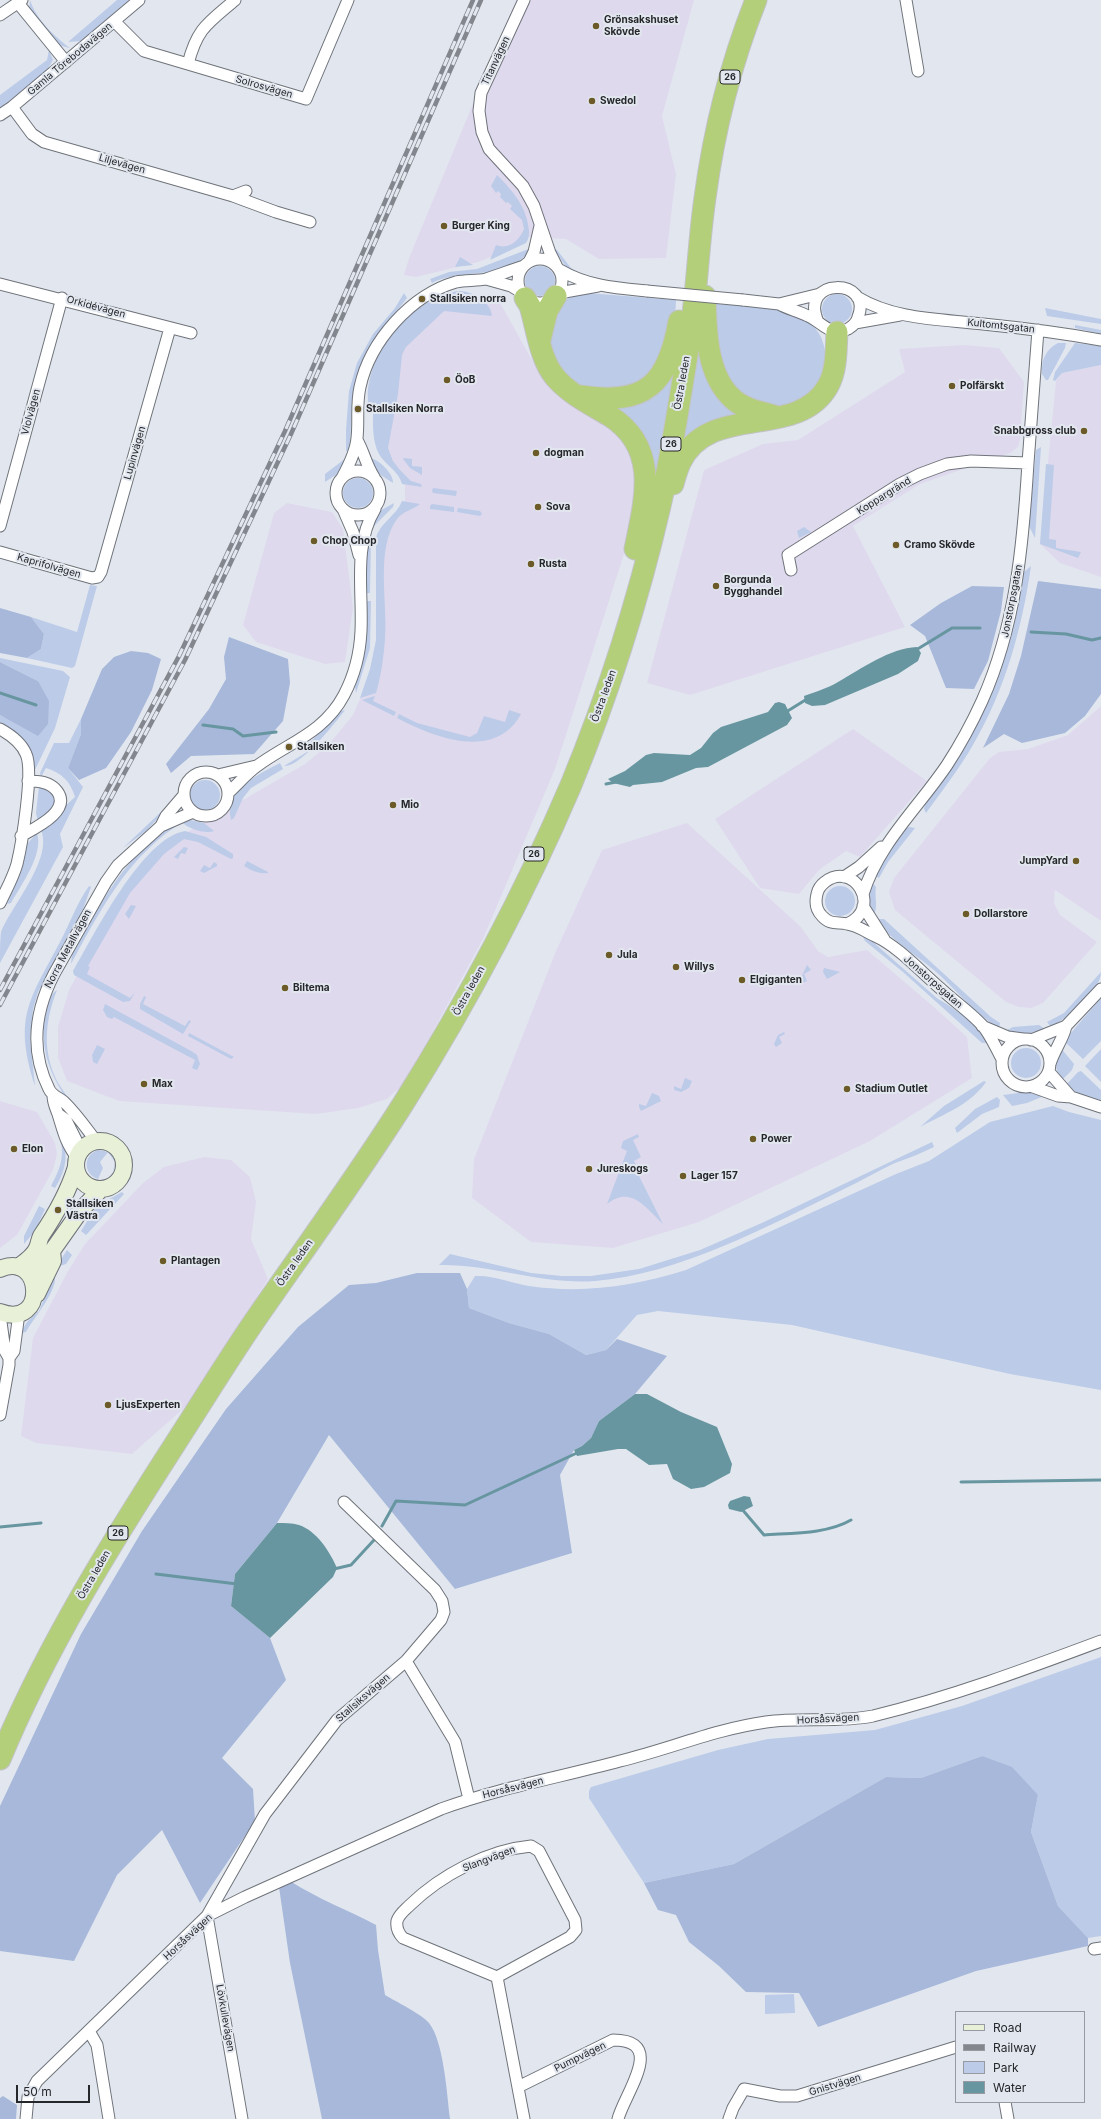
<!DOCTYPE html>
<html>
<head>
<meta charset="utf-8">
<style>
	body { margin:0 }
	#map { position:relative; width:1101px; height:2119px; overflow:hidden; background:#e2e7ef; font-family:Inter,sans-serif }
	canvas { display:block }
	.legend { position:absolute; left:955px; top:2011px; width:130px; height:92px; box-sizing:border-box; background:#e2e7ef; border:1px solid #979aa1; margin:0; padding:5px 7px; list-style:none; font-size:12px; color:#26272b }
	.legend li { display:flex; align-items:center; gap:8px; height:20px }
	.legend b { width:20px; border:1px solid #979aa1 }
	.scale { position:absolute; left:16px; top:2085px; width:74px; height:18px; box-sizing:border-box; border:2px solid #26272b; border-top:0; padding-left:5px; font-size:12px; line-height:14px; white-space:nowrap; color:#26272b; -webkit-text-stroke:3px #e2e7ef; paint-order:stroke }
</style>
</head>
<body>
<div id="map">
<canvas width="1101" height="2119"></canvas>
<ul class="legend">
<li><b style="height:5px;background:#e8f1d7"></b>Road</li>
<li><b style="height:5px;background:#83868c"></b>Railway</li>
<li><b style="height:11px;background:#bccbe8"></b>Park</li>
<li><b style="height:11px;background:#6796a0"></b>Water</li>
</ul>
<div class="scale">50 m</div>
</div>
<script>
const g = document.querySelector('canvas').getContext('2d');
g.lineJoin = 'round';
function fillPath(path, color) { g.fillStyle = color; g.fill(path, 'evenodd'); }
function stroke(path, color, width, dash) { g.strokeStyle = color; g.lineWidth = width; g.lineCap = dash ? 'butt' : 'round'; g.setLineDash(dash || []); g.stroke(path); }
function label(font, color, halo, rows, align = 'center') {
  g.font = font + ' Inter,sans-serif'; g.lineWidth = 4; g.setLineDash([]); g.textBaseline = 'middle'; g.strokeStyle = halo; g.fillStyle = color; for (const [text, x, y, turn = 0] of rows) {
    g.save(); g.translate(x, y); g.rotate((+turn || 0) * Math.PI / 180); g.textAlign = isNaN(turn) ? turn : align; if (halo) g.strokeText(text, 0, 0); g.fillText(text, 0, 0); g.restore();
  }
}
const commercial = new Path2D(`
	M516 0H694L662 116 676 174 666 258 599 259 566 239 526 237 496 255 478 262 416 277 404 275 409 258Z
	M498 299 532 360 556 395 606 421 634 451 638 485 624 554 555 769 483 939 405 1083 387 1099 358 1108 316 1114 119 1101 67 1081 58 1057V1027L69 990 124 889 177 838 305 764 329 744 353 715 373 669 378 629V544L405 503V479L388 458 383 443 403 344 453 302Z
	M963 345 999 348 1024 382 1020 439 1018 447 1010 453 920 484 853 526 905 627 690 695 647 683 704 470 763 444 798 440 905 372 899 349Z
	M1101 365V577L1060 563 1040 544 1056 381 1062 373Z
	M287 503 332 512 343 529 353 608 345 662 325 664 256 642 243 625 274 513Z
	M1101 706V921L1055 890 1054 903 1060 915 1097 942 1043 1003 1031 1008 1019 1007 1006 1002 895 910 889 892 894 878 990 758 999 752 1028 749 1068 735Z
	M853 729 927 781 860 857 846 851 819 870 799 894 760 888 715 819Z
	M687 823 801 927 818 951 828 957 867 950 935 1008 967 1037 972 1078 870 1141 699 1222 613 1248 531 1242 472 1198 474 1159 556 951 602 850Z
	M0 1101 37 1112 55 1143 57 1154 53 1170 17 1235 0 1248Z
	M204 1157 231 1160 250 1177 256 1202 251 1239 268 1279 191 1402 132 1454 36 1443 21 1436 33 1338 68 1271 85 1244 143 1183 164 1167Z`);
const green = new Path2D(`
	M30 0C36 19 54 36 70 48L58 45 29 10Z
	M117 0H129L81 41 68 42Z
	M49 50 53 60 46 72 0 108V95L47 60Z
	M497 175C513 191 527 207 529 231 529 235 529 239 526 243L490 260 496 245C509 250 519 241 524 229L522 220 510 209 512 206 508 202 506 203 500 197 501 194 498 191 496 193 491 186Z
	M531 248C510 282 464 267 432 283L430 279 449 272 477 269Z
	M554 249 557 250 571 268 582 275 566 267Z
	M460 257 473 265 455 267Z
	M525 281a15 15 0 1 1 30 0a15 15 0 1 1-30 0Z
	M457 291C471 290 491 301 492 316L444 311 406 347 402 355 398 394 388 448 393 461 400 470 411 481 421 484 422 487 402 484C399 471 385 465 379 454 372 441 373 424 373 410H376V405H368C368 397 367 390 369 383 376 342 416 299 457 291Z
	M404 293 407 298 371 344 360 368 352 398 350 450 346 451V430L349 391 357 363 373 334 395 308Z
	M587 293 676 300 675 322 667 356 631 391 577 386 558 367 549 348 552 312 561 302 573 296Z
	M822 309a15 15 0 1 1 30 0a15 15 0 1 1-30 0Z
	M707 303C735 306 781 305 806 320 835 338 831 389 798 403 788 407 776 408 765 410L727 386Z
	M1045 308 1101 319V324L1047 316Z
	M1075 325 1101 330V334L1075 328Z
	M697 330 744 413 675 458Z
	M1058 343H1066L1065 348 1048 380H1046L1042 374C1041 360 1046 349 1058 343Z
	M1075 343 1101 346V365L1062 373 1055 381 1053 380 1055 372Z
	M675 366 652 493 649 481 602 404Z
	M1041 447 1035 538 1029 526 1036 450Z
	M346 458 340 472 325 482V474Z
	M369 458C378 458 394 474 393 483L376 472Z
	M404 458 412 459V466L422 467V475L410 468 403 459Z
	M1046 464 1054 465 1049 539 1056 540V548L1081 552 1078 558 1040 544Z
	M343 493a15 15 0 1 1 30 0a15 15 0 1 1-30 0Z
	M433 488 457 491 456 496 433 493 432 491Z
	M402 501 420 504C413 510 403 511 397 519 375 549 388 603 385 638 384 656 381 676 376 693L360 698 370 669 376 640V537C381 522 397 515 402 501Z
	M394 503 393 507 371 529 376 513Z
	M432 504 454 507V512L430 509V506Z
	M458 508 480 511 482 514 480 516 457 512Z
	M804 527 811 532 799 538 797 531Z
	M367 536 371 537 370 593H366Z
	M1031 566C1022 629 1005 690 973 745 959 769 942 791 926 813L924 809 925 804C944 776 965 747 980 717 1004 671 1015 622 1024 572Z
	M90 585 97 586 75 666 72 668 27 658 41 649 44 634 31 617 77 632Z
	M366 601H371L370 648 356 693 355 686 366 642Z
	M0 658 63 671 70 677 55 728 34 772 31 755 0 724V715L18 723 38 681 0 662Z
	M375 696 373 701 396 712 394 716 362 700Z
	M345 710C335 723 300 768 284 766L307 752 305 748 338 712Z
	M509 710 521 714C495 762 433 737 397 718L399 714 417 723 470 737 477 733 484 716 505 722Z
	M81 719V734L68 768 83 787 60 834 63 847 0 963C0 954 0 940 1 932 12 905 53 859 41 830L56 820 64 807 75 797C70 781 62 773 46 768L41 777 40 773 54 743H69Z
	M280 763 283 769 251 788 243 798 234 818 231 820C224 789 258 775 280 763Z
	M190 795a15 15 0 1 1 30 0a15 15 0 1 1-30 0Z
	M39 786 50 790 56 800 55 805 38 822 36 813Z
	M163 810 165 811 146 831 123 848Z
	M190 820 204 823 214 831C205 834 188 829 182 822Z
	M173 825 175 827C125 861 99 913 71 964L72 954C99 907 125 854 173 825Z
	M910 827 915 828 888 862 879 878 873 874 905 828Z
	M185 831 206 837 233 854V858L231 859 198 842 184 839 164 854 130 893 88 966 90 967 87 974 130 998 135 992 130 1001 123 1002 74 975 73 971C94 935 142 838 185 831Z
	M37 833C44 854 21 885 11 903L7 904 22 870 27 844Z
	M184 847 188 848 185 854 181 853 178 859 174 857Z
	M247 861 268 872V873C259 874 252 871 244 866Z
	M214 862 217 864V866L204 873 200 871 204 865 210 868Z
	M871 881 876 887C874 897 879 908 873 916L867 898Z
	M89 886 91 887 81 915 38 992 33 1009 30 1039 35 1086C13 1017 29 1001 61 940 70 923 77 903 89 886Z
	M825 901a15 15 0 1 1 30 0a15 15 0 1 1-30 0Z
	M131 905 136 906 129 919 125 914Z
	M879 919H884L991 1017 1000 1023 999 1028C974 1014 957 990 935 971 915 954 893 942 877 921Z
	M865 935 938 999C949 1004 987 1032 987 1043H982L903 972 865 941 863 937Z
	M807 965 811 970 804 974 807 981 801 984 799 982Z
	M824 968 840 972 827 979 823 972Z
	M1101 972C1101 991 1067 1018 1051 1027L1047 1022 1064 1013Z
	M57 990C45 1021 42 1051 57 1081 60 1087 69 1097 69 1102 48 1073 38 1043 47 1009 49 1001 50 994 57 990Z
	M144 996 146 997 143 1004 185 1026 189 1020 191 1021 183 1034 140 1009V1004Z
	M1101 998V1041L1083 1059 1064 1041Z
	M105 1004 193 1052 197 1055 200 1064 197 1070 192 1068 195 1060 114 1017 112 1019 107 1017 103 1010Z
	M1039 1025 1045 1029 1027 1034 1005 1031 1013 1027Z
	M784 1032 785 1034 779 1037 782 1043 776 1047 774 1044 778 1035Z
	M189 1033 191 1034 234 1057 231 1059 188 1036Z
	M97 1045 105 1049 97 1064 93 1062 92 1055Z
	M1060 1047 1074 1064 1072 1070 1062 1080C1053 1068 1056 1060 1060 1047Z
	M1011 1063a15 15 0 1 1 30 0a15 15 0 1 1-30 0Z
	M1101 1049V1082L1085 1066Z
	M1081 1071 1101 1090V1102L1074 1091 1066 1085 1078 1072Z
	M685 1078 692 1081 689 1088 681 1092 674 1090V1086L681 1089Z
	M984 1081 986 1082C970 1105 944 1114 920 1127L944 1106Z
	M1026 1092 1044 1096 1027 1103 1012 1106 1003 1095Z
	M652 1093 659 1096 661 1101 641 1111 639 1107V1104L646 1106Z
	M997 1097 1000 1100 999 1107 982 1114 957 1133 955 1128 975 1109Z
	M1053 1106 1069 1112 1101 1120V1390L1010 1374 792 1325 658 1311 637 1315 606 1350 586 1355 549 1334 509 1323 469 1308 467 1289 475 1276C494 1275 511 1283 529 1286 583 1294 634 1286 686 1270L896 1174 929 1161 990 1122Z
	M638 1134 639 1137 633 1140 641 1157 634 1161 638 1168 636 1170 663 1224C646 1208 631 1185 607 1204L627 1151 621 1148 623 1141Z
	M60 1138C71 1154 64 1174 55 1188L51 1186C60 1169 65 1157 60 1138Z
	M932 1142 934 1147C922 1153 909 1158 895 1163 878 1171 861 1181 844 1189 771 1225 677 1275 595 1281 542 1285 492 1264 439 1265L450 1254 531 1273 562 1276H591L639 1269 700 1250 764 1222Z
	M98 1150 109 1152C115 1158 117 1164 113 1172L115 1162 108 1152 100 1162 103 1168 98 1179C83 1174 83 1155 98 1150Z
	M122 1192 124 1194 88 1233 86 1235 81 1231 94 1210 102 1203Z
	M39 1206 45 1209 35 1231 24 1244V1236Z
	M67 1250 72 1255 66 1264 56 1267Z
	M54 1274C61 1287 32 1320 26 1332L22 1333 21 1332 27 1322 39 1311 45 1297 46 1289Z
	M1101 1657V1936L1088 1938 1058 1906 1031 1832 1038 1795 982 1756 921 1778 886 1777 734 1864 644 1883 589 1798V1791L591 1787 718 1750 768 1739 875 1730 962 1706Z
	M794 1994 795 2013 765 2014V1995Z`);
const forest = new Path2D(`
	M1038 581 1101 589V694L1085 716 1065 733 1022 743 1004 734 983 748 1009 694 1021 656Z
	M972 586 1004 587 1001 611 988 661 974 689 946 688 925 636 910 625 941 603Z
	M0 608 31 617 44 634 41 649 27 658 0 653Z
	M229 637 288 659 290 683 283 721 254 754 191 756 171 773 166 764 209 709 226 679 224 657Z
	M131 651 148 653 161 659 152 690 131 732 106 768 79 780 68 768 81 734V719L102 669 114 657Z
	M0 662 38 681 49 701 48 724 38 736 0 715Z
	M417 1273H460L467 1289 469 1308 509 1323 549 1334 586 1355 606 1350 617 1339 667 1356 635 1394 599 1421 591 1438 582 1446 574 1450 560 1475 572 1553 455 1589 329 1435 277 1523 235 1574 231 1606 270 1638 286 1680 222 1758 253 1789 255 1821 200 1903 162 1830 117 1875 74 1961 0 1951V1806L81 1634 142 1531 226 1409 298 1327 349 1285 376 1283Z
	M982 1756 1012 1767 1038 1795 1031 1832 1058 1906 1088 1938V1946L976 1971 818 2027 799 1993 746 1992 719 1966 689 1942 676 1915 658 1910 644 1883 734 1864 886 1777 921 1778Z
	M290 1881C318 1899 348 1910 376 1925L378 1950 385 1995C395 2001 423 2015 429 2023 444 2042 447 2095 450 2119H322L290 1963 279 1887Z
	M3 2096 17 2105 16 2119H0V2098Z`);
const water = new Path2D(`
	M917 647 921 653 918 661 898 674 825 705 812 706 805 703 804 696C815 692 828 688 838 682 861 669 890 648 917 647Z
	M779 702 785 704 792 718 787 725 708 767 696 768 662 782 633 785 630 787 613 783 608 779 625 771 646 755 654 753 690 755 701 748 713 733 721 727 768 712 775 703Z
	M635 1394H647L681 1412 717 1427 732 1464 730 1473 704 1487 691 1489 673 1479 667 1464 649 1465 626 1449H618L577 1456 574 1450 582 1446 591 1438 599 1421Z
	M744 1496 750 1497 753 1506 741 1512 729 1509 728 1505 730 1501Z
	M277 1523C284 1523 292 1523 299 1525 317 1531 330 1552 337 1568L333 1577 270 1638 231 1606 235 1574Z`);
const stream = new Path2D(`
	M1031 632 1066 634 1092 640 1101 638
	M916 650 952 628H980
	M0 693 36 705
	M786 712 807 699
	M203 725 233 729 243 736 276 732
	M606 784 616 782
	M961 1482 1101 1480
	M741 1508 764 1535C792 1533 827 1534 851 1520
	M382 1526 396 1501 465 1505 579 1452
	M0 1527 41 1523
	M334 1569 351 1565 374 1540
	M156 1574 237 1584`);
const street = new Path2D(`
	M524 0 481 93 479 111 482 132 489 149 523 186 534 206 550 253 556 265
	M906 0 918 71
	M18 3 66 62
	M0 15 22 0
	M115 22 144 51 306 99 348 0
	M188 64C197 28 208 23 235 0
	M12 107 32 134 44 142 233 196 246 191
	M0 115 12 107 139 0
	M233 196 276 212 310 222
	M518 281a22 22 0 1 1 44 0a22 22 0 1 1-44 0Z
	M529 262 534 252 540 226
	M560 270C587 286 616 288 647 291
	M486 279 511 286 521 292
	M0 284 191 333
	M559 293 598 286
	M857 297C895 320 940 319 983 324 1023 328 1062 333 1101 340
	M743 300 779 304 820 294
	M779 304C788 309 798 311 808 316 822 322 831 338 848 329 853 326 857 322 858 317 874 278 798 276 818 322
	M855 323 900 315
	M357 440C364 452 366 465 374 477
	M336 493a22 22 0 1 1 44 0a22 22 0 1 1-44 0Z
	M342 478C348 467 356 451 357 438 359 421 356 404 360 387 370 341 411 295 456 282 466 280 477 281 486 279 499 275 511 270 524 266
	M343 509 353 532 359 555
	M0 526 62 298
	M0 552 92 578 98 577 101 572 170 328
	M791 570 788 555 900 484 920 474 947 464 971 461 1028 463
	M0 729C11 735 21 742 26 754 34 771 22 843 17 864 13 878 6 890 0 903
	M184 794a22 22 0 1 1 44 0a22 22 0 1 1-44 0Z
	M218 775 256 766
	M228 793C238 784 247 773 257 766 288 743 324 733 344 695 354 676 360 653 361 631 363 590 353 546 375 509
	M161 826 193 812
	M21 836C35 828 72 811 57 791 50 782 39 781 28 781
	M844 877 859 867 881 847
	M863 894C879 843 918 808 947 765 960 745 972 723 982 701 1016 625 1023 545 1028 463 1031 419 1035 375 1038 330
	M863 906 884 939
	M847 924C884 908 853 860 825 882 821 885 818 889 817 894 815 902 816 910 822 916 830 925 837 922 847 924 857 925 866 932 875 936 898 946 921 972 941 989 954 1001 970 1012 982 1025 990 1034 996 1048 1002 1059
	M982 1026 1008 1037 1023 1039
	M1002 1063a24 24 0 1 1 48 0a24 24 0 1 1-48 0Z
	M1031 1040 1066 1026 1101 989
	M1050 1064C1054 1050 1063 1040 1066 1026
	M1049 1072 1071 1097
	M1033 1087 1058 1096 1071 1097 1101 1107
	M53 1095C53 1103 55 1106 58 1114 64 1133 65 1141 77 1158
	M58 1114 66 1120 81 1150
	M96 1141C86 1128 75 1112 63 1101 58 1097 52 1096 49 1089 30 1051 35 1011 54 974L106 882 118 865 161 826 166 816 184 795
	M0 1315 5 1351 9 1358V1365L0 1415
	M9 1358 14 1351 19 1313
	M406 1661 455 1742 469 1799
	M531 1846 539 1851 575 1920 576 1930 570 1937 497 1977 403 1938C399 1934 396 1928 397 1921 399 1914 405 1910 410 1905 441 1875 488 1850 531 1846Z
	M1094 1949 1101 1948
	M497 1977 524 2119
	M89 2031 97 2045 109 2119
	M518 2087 613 2040C668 2040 624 2094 618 2119
	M1005 2102 1008 2119
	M26 2119 28 2097 37 2081 207 1916 245 1897 441 1809C499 1788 561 1777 620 1761 669 1749 716 1729 766 1722 800 1717 839 1723 873 1716 951 1697 1026 1669 1101 1641
	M242 2119 207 1916 265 1814 337 1720 406 1661 441 1620 444 1612 442 1601 435 1590 344 1502
	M729 2119 733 2108 744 2089 780 2096H797L956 2047`);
const secondary = new Path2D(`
	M76 1165a24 24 0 1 1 48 0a24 24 0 1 1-48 0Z
	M18 1267C25 1262 34 1256 37 1248 39 1244 39 1240 41 1236 56 1214 68 1193 76 1167
	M0 1269C43 1250 48 1330 0 1312
	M33 1280 34 1270 39 1260 44 1255 52 1251 81 1210 101 1189
	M37 1294 53 1261 52 1251`);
const highway = new Path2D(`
	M705 296C706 329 706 374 732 398 743 409 761 412 775 416
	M525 298 530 306C537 329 540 359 555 377 569 394 592 405 610 416 660 448 645 500 635 549
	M540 340 547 311 556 296
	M581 396C647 406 668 383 679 321
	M673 484C675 477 677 469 680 463 709 401 797 441 828 386 837 370 836 349 837 332
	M0 1759C46 1648 110 1545 175 1444 203 1401 230 1356 260 1313 308 1244 358 1175 403 1104 467 1002 524 895 571 785 608 695 638 601 660 506 672 453 680 397 689 343 697 295 698 246 705 198 714 130 731 63 756 0`);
const rail = new Path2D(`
	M0 990 179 656 285 431 473 0
	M0 1005 185 660 291 434 481 0`);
const streetBridge = new Path2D(`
	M647 291 743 300`);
const markers = [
	[596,26,4,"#6c5b29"],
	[592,101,4,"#6c5b29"],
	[444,226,4,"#6c5b29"],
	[422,299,4,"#6c5b29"],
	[447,380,4,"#6c5b29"],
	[952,386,4,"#6c5b29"],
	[358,409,4,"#6c5b29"],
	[1084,431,4,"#6c5b29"],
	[536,453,4,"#6c5b29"],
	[538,507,4,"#6c5b29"],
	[314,541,4,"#6c5b29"],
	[896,545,4,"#6c5b29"],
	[531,564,4,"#6c5b29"],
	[716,586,4,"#6c5b29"],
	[289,747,4,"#6c5b29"],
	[393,805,4,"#6c5b29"],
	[1076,861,4,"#6c5b29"],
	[966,914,4,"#6c5b29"],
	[609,955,4,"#6c5b29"],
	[676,967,4,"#6c5b29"],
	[742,980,4,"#6c5b29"],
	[285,988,4,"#6c5b29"],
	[144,1084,4,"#6c5b29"],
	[847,1089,4,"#6c5b29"],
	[753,1139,4,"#6c5b29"],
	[14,1149,4,"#6c5b29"],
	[589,1169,4,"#6c5b29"],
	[683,1176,4,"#6c5b29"],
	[58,1210,4,"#6c5b29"],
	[163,1261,4,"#6c5b29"],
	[108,1405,4,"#6c5b29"]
];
const shields = [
	[730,77,20],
	[671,444,20],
	[534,854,20],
	[118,1533,20]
];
const shieldNames = [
	["26",730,77],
	["26",671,444],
	["26",534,854],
	["26",118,1533]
];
const poiNames = [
	["Grönsakshuset",604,20],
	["Skövde",604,32],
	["Swedol",600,101],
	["Burger King",452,226],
	["Stallsiken norra",430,299],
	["ÖoB",455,380],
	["Polfärskt",960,386],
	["Stallsiken Norra",366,409],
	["Snabbgross club",1076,431,"right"],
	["dogman",544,453],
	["Sova",546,507],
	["Chop Chop",322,541],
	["Cramo Skövde",904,545],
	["Rusta",539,564],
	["Borgunda",724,580],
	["Bygghandel",724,592],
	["Stallsiken",297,747],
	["Mio",401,805],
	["JumpYard",1068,861,"right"],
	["Dollarstore",974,914],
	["Jula",617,955],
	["Willys",684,967],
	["Elgiganten",750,980],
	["Biltema",293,988],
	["Max",152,1084],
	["Stadium Outlet",855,1089],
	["Power",761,1139],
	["Elon",22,1149],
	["Jureskogs",597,1169],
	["Lager 157",691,1176],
	["Stallsiken",66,1204],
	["Västra",66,1216],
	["Plantagen",171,1261],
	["LjusExperten",116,1405]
];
const streetNames = [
	["Gamla Törebodavägen",70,59,-40],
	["Titanvägen",496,61,-65],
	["Solrosvägen",264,87,16],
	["Liljevägen",122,164,16],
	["Orkidévägen",96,307,15],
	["Kultomtsgatan",1001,326,6],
	["Östra leden",682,383,-80],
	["Violvägen",31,412,-75],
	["Lupinvägen",135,453,-74],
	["Koppargränd",884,496,-32],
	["Kaprifolvägen",49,566,16],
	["Jonstorpsgatan",1012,601,-79],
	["Östra leden",604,696,-70],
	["Norra Metallvägen",68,949,-62],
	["Jonstorpsgatan",933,982,41],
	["Östra leden",469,991,-61],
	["Östra leden",295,1263,-55],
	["Östra leden",94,1575,-60],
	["Stallsiksvägen",363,1698,-41],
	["Horsåsvägen",828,1719,-3],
	["Horsåsvägen",513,1788,-14],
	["Slangvägen",489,1859,-21],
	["Horsåsvägen",188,1937,-43],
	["Lövkullevägen",225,2018,80],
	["Pumpvägen",580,2057,-26],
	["Gnistvägen",835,2085,-17]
];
fillPath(commercial, '#dfd9ee');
fillPath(green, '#bccbe8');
fillPath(forest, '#a7b8da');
fillPath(water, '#6796a0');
stroke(stream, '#6796a0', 3);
stroke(street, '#6f737a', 13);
stroke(secondary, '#6f737a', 18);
stroke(highway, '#c2c3c4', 23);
stroke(street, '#fff', 11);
stroke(secondary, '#e8f1d7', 16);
stroke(highway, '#b4cf79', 21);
stroke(rail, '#83868c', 4.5);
stroke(rail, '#e2e7ef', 3, [9]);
stroke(streetBridge, '#6f737a', 13, []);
stroke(streetBridge, '#fff', 11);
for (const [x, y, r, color] of markers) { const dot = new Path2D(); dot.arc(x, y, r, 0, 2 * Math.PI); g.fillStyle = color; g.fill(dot); stroke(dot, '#e2e7ef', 1.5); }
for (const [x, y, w] of shields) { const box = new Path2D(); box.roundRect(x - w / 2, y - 7, w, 14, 3); g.fillStyle = '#e2e7ef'; g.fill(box); stroke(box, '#26272b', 1); }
label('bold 9px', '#26272b', null, shieldNames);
label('bold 10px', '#26272b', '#e2e7ef', poiNames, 'left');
label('10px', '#26272b', '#e2e7ef', streetNames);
</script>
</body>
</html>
